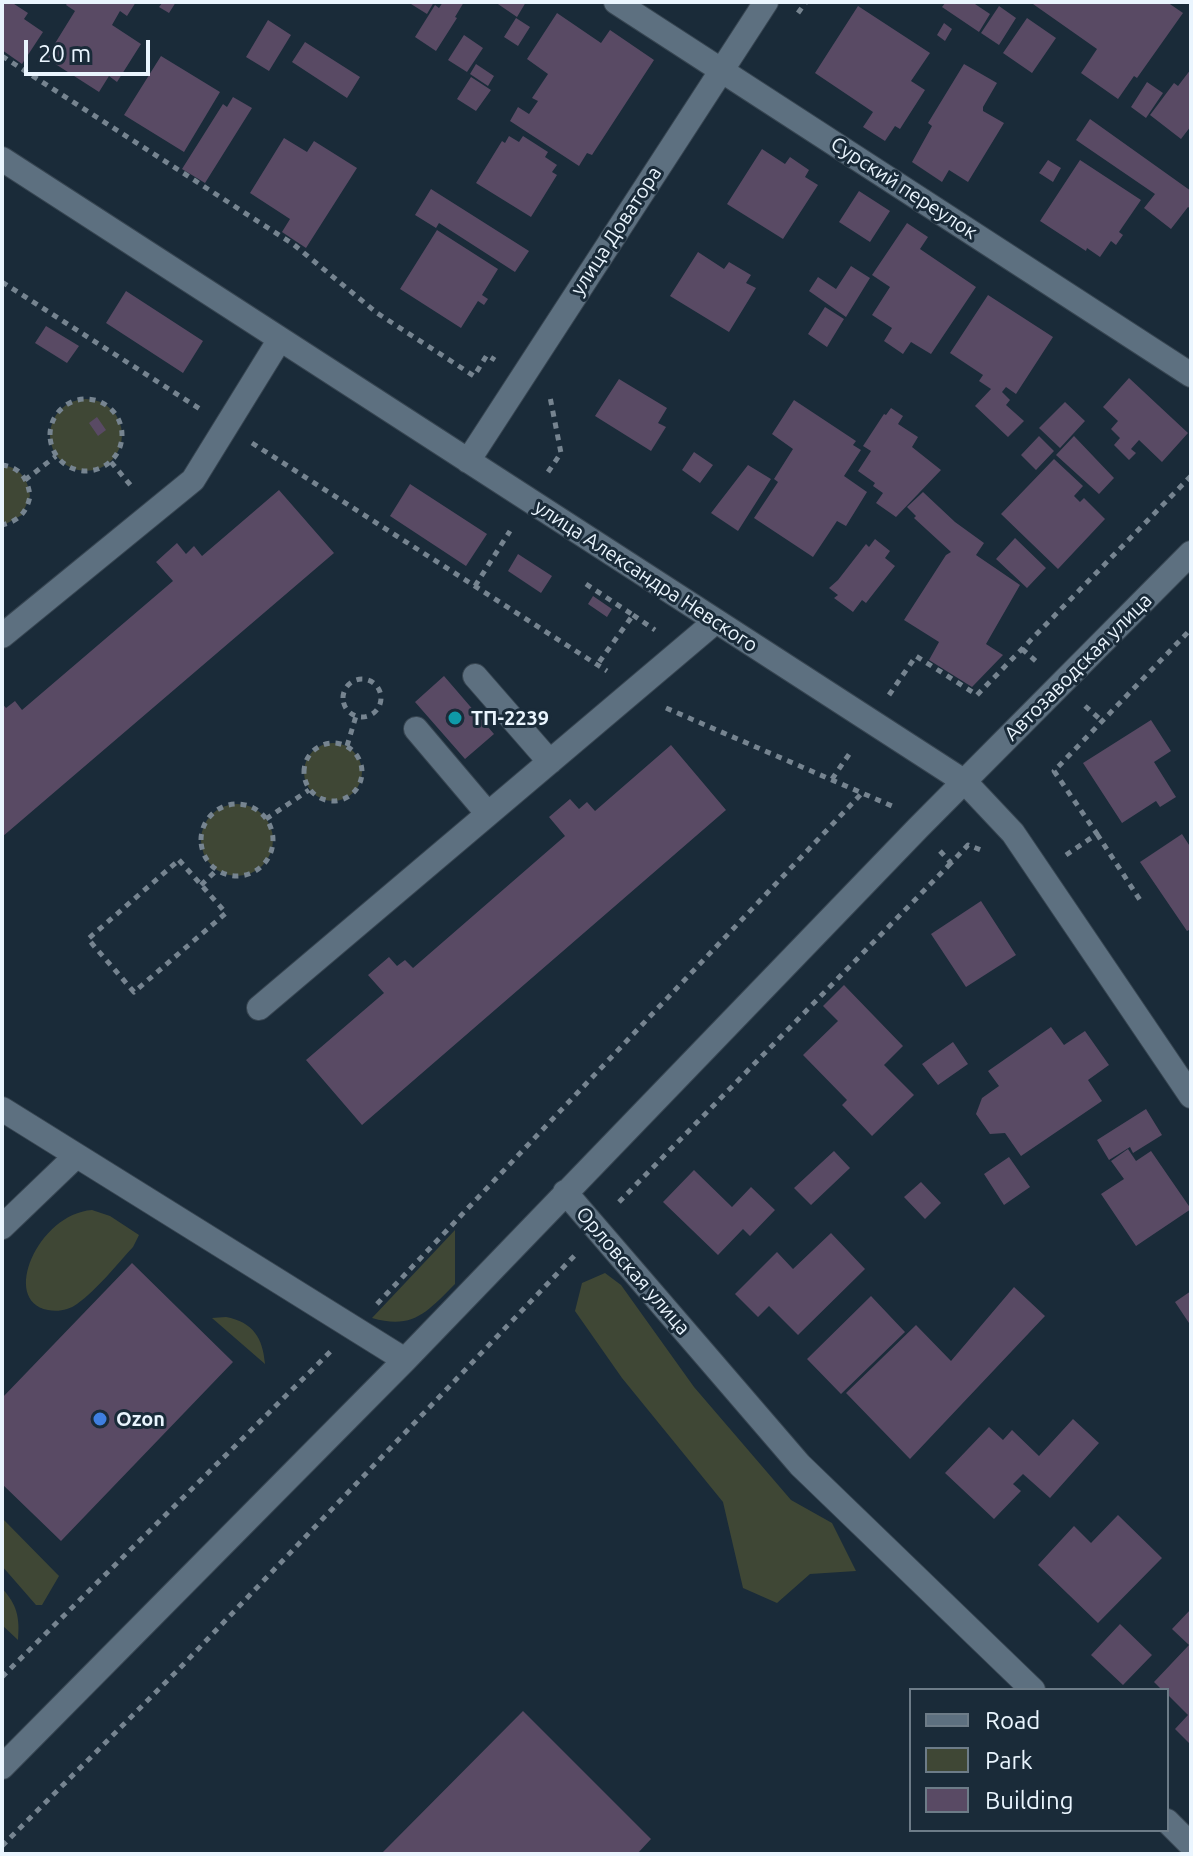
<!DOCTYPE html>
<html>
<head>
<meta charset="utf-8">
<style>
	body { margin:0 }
	#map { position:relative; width:1193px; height:1856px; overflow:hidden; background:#1a2b39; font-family:Ubuntu,sans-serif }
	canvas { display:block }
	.frame { position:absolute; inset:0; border:4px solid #eaf5fe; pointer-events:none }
	.legend { position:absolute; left:909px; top:1688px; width:260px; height:144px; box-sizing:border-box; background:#1a2b39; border:2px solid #6d7c88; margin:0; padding:10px 14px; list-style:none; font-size:24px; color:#eaf5fe }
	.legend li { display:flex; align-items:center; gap:16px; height:40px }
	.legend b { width:40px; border:2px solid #6d7c88 }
	.scale { position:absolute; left:24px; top:40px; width:126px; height:36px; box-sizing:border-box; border:4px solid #eaf5fe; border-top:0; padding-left:10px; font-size:24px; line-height:28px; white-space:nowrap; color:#eaf5fe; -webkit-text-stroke:6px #1a2b39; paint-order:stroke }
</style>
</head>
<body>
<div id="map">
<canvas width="1193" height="1856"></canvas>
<div class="frame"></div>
<ul class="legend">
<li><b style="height:10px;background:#5d7080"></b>Road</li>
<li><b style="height:22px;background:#3f4735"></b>Park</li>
<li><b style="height:22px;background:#594a64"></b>Building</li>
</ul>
<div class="scale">20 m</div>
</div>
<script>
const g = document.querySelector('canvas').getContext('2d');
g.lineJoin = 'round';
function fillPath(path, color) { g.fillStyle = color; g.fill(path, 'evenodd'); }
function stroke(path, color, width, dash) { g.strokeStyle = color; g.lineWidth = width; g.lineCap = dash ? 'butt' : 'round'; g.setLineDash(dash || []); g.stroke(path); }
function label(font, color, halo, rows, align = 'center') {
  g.font = font + ' Ubuntu,sans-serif'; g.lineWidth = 6; g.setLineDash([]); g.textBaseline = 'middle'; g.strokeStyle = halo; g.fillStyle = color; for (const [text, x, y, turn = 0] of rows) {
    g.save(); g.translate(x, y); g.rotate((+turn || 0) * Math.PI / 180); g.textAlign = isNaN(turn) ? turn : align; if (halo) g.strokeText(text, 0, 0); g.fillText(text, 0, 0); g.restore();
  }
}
const green = new Path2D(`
	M50 435a36 36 0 1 1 72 0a36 36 0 1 1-72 0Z
	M2 465C20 467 28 479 30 496L22 515 4 525H2Z
	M304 772a29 29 0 1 1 58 0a29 29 0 1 1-58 0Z
	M201 840a36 36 0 1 1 72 0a36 36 0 1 1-72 0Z
	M92 1210 110 1216 139 1235 133 1247C116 1265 98 1289 77 1304 69 1310 58 1312 48 1310 0 1301 38 1214 92 1210Z
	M455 1230V1284C427 1312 413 1330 372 1318Z
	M605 1273 621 1285 694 1387 791 1500 832 1523 856 1571 810 1574 777 1603 743 1588 723 1502 622 1378 575 1311 582 1283Z
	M226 1317C253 1322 263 1338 265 1364L212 1318Z
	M2 1518 59 1576 42 1605H36L2 1566Z
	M2 1588C17 1605 20 1617 18 1640L2 1625Z`);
const building = new Path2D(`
	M2 2H11L28 13 24 19 43 32 22 64 2 50Z
	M68 2H136L127 16 120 11 112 25 141 44 117 82 109 76 99 92 46 58 75 11 66 5Z
	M163 2H176L169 13 159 7Z
	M412 2H434L427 14 411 4Z
	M443 2H464L455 17 457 18 436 51 415 37 435 5 439 8Z
	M495 2H526L517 17Z
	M946 2H972L990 14 979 32 942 7Z
	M1034 2H1167L1183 13 1137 78 1134 76 1118 99 1081 73 1097 49 1033 4Z
	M858 6 930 53 911 81 925 90 900 129 895 126 885 141 863 127 873 112 815 73Z
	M999 6 1016 18 999 45 981 33Z
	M557 13 601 43 610 30 654 60 592 155 587 153 579 166 510 121 518 107 529 114 538 101 532 98 548 74 527 59Z
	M516 18 530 27 518 46 504 37Z
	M1027 18 1056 38 1032 73 1003 53Z
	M268 20 291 35 269 71 246 57Z
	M944 23 952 29 945 41 937 35Z
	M464 35 483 48 467 72 448 60Z
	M305 42 360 77 347 98 292 62Z
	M161 56 220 92 184 152 124 115Z
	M476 64 494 76 488 86 470 74Z
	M964 64 997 83 983 107V111L1004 123 968 182 949 170 942 182 912 162 932 126 928 123Z
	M1191 69V126L1181 139 1150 115 1174 83 1178 86Z
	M471 77 491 90 476 111 457 99Z
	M1147 82 1163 93 1146 118 1131 107Z
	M233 97 252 108 205 183 182 169 223 104 227 107Z
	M1090 119 1191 191V209L1188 207 1171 229 1144 208 1155 194 1076 140Z
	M509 136 519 142 523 136 548 152 545 157 557 165 552 172 557 175 531 217 476 183 502 141 505 143Z
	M284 138 307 152 314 141 357 168 306 248 282 232 290 219 250 193Z
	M762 149 785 164 790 157 809 170 805 177 818 185 783 239 727 204Z
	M1048 160 1061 168 1053 182 1039 173Z
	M1080 160 1141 200 1119 232 1123 235 1116 245 1111 241 1100 257 1087 248 1086 251 1040 221Z
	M431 189 529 251 515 272 439 223 436 228 415 215Z
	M859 191 890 211 870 242 839 222Z
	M907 223 928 237 920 249 976 287 931 354 911 342 903 354 884 341 892 328 872 315 890 287 872 275Z
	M437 230 498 269 482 295 488 299 484 305 478 301 461 328 400 289Z
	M698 252 724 269 729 262 751 275 746 283 756 288 729 332 670 296Z
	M851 266 870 278 846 317 809 291 818 277 836 289Z
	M126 291 203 341 183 373 106 323Z
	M988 295 1053 337 1016 394 1006 387 1002 392 1010 400 1006 405 1024 421 1008 437 975 406 991 389 979 381 983 375 950 353Z
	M825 307 844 319 827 347 808 334Z
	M46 326 79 346 67 363 35 343Z
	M1129 378 1188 433 1162 462 1139 440 1131 449 1136 453 1129 460 1114 445 1120 438 1111 429 1118 421 1103 407Z
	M619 379 667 408 658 423 666 427 651 451 595 416Z
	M794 400 856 441 853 445 861 450 844 476 867 492 846 526 837 521 813 557 754 518 778 482 774 479 793 449 772 434Z
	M1065 402 1085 421 1060 448 1039 428Z
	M891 408 903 416 898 424 918 437 912 447 941 470 896 517 876 503 883 493 873 486 875 483 858 471 871 451 863 446 884 414 886 415Z
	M97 417 106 430 98 436 89 423Z
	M1039 436 1054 451 1036 470 1021 455Z
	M1074 436 1114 478 1099 494 1056 455Z
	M694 452 713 465 700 483 682 470Z
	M1054 459 1083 486 1074 496 1080 502 1084 498 1105 519 1058 569 1001 514Z
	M748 465 771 479 738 531 711 513Z
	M410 484 487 534 466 566 390 516Z
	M279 490 334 553 2 837V703L6 708 15 701 22 710 173 581 156 562 177 543 186 554 194 546 202 556Z
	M923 492 955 522 984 543 976 555 1020 585 986 644 1003 655 972 687 929 660 939 642 904 620 946 555 951 552 914 518 916 516 907 507Z
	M1015 538 1046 568 1027 588 996 559Z
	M875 539 890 551 885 558 895 566 866 603 862 600 853 612 834 598 838 595 829 588 838 580 866 544 869 547Z
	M518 554 552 576 541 593 508 571Z
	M593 596 612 609 607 617 588 604Z
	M444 676 494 734 465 759 415 702Z
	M1151 720 1171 751 1154 762 1176 797 1160 807 1156 801 1122 823 1083 763Z
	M671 745 726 810 362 1125 306 1060 384 993 368 975 389 957 397 966 405 960 413 968 565 836 549 817 570 799 579 809 587 802 595 811Z
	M1182 834 1191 848V929L1187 931 1140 862Z
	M981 901 1016 955 966 987 931 934Z
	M844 985 903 1046 884 1065 914 1095 872 1136 842 1105 847 1100 803 1055 838 1021 823 1006Z
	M1051 1027 1064 1045 1085 1031 1109 1065 1088 1080 1102 1101 1021 1156 1005 1133 990 1134 976 1114 982 1098 999 1086 988 1071Z
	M953 1042 968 1064 938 1085 922 1064Z
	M1146 1109 1162 1135 1133 1153 1130 1147 1109 1160 1097 1140Z
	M1128 1149 1136 1161 1151 1151 1191 1209 1136 1246 1101 1194 1124 1179 1111 1161Z
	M834 1151 850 1168 811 1205 794 1188Z
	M1009 1157 1030 1187 1004 1205 984 1174Z
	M694 1170 732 1207 751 1187 775 1210 750 1236 743 1229 718 1255 663 1202Z
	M921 1182 941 1203 925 1219 904 1197Z
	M831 1233 865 1269 798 1335 769 1306 758 1317 735 1294 777 1252 793 1269Z
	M132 1263 233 1362 61 1541 2 1484V1398Z
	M1014 1287 1045 1316 910 1459 846 1393 916 1325 951 1361Z
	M1191 1291V1326L1175 1302Z
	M871 1296 905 1332 841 1394 807 1359Z
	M1073 1419 1099 1443 1050 1498 1023 1474 1013 1484 1021 1491 994 1519 945 1473 989 1427 1003 1440 1012 1430 1039 1456Z
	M1118 1515 1162 1558 1098 1623 1038 1565 1074 1526 1091 1543Z
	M1191 1609V1745L1175 1729 1188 1715 1167 1694V1690H1162L1154 1682 1189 1645 1172 1629Z
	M1120 1624 1152 1655 1123 1685 1091 1655Z
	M523 1711 651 1839 637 1854H381Z`);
const path = new Path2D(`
	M798 13 806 2
	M2 56 293 244 377 313 474 376 487 355 495 360
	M2 282 200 409
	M50 435a36 36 0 1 1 72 0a36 36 0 1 1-72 0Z
	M252 443 607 671
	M111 462 132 487
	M2 465C20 467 28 479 30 496 27 512 19 521 2 525
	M548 472 561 453 550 397
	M25 480 56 456
	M586 584 633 615 597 665
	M475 586 510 531
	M633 615 655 630
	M1022 649 1037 662
	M343 698a19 19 0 1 1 38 0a19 19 0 1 1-38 0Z
	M889 695 916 656 977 695 1191 476
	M1085 706 1102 721
	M666 708 892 806
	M304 772a29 29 0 1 1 58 0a29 29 0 1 1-58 0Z
	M347 746 356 716
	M832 779 852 750
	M201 840a36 36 0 1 1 72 0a36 36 0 1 1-72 0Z
	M266 819 309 790
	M1097 834 1140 900
	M940 851 951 863 968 845 981 850
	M1066 855 1097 834 1054 771 1191 629
	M179 860 226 913 134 992 88 939Z
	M201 885 217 870
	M619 1202 951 863
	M377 1304 863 792
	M2 1677 331 1351
	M2 1846 179 1669 577 1253`);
const minor = new Path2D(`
	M616 2 1191 375
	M2 159 965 782 1013 833 1191 1096
	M468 461 766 2
	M2 636 193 480 280 339
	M475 676 550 762
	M416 729 488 814
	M259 1008 716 621
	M2 1109 405 1360
	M565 1192 800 1465 1033 1690
	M2 1227 76 1156
	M2 1767 405 1360 918 828 1191 553
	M1167 1821 1191 1845`);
const markers = [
	[455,718,8,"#0f9aa8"],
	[100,1419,8,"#3f7fe0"]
];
const streetNames = [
	["Сурский переулок",904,188,33],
	["улица Доватора",616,231,-57],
	["улица Александра Невского",646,576,33],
	["Автозаводская улица",1078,667,-45],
	["Орловская улица",633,1271,49]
];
const poiNames = [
	["ТП-2239",471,718],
	["Ozon",116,1419]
];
fillPath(green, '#3f4735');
fillPath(building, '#594a64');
stroke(minor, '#374551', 26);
stroke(path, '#768490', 5, [6, 6]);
stroke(minor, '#5d7080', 24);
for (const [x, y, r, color] of markers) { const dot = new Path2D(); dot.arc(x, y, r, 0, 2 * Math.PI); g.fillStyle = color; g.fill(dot); stroke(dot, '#1a2b39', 3); }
label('20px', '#eaf5fe', '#1a2b39', streetNames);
label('bold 20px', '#eaf5fe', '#1a2b39', poiNames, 'left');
</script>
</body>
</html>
